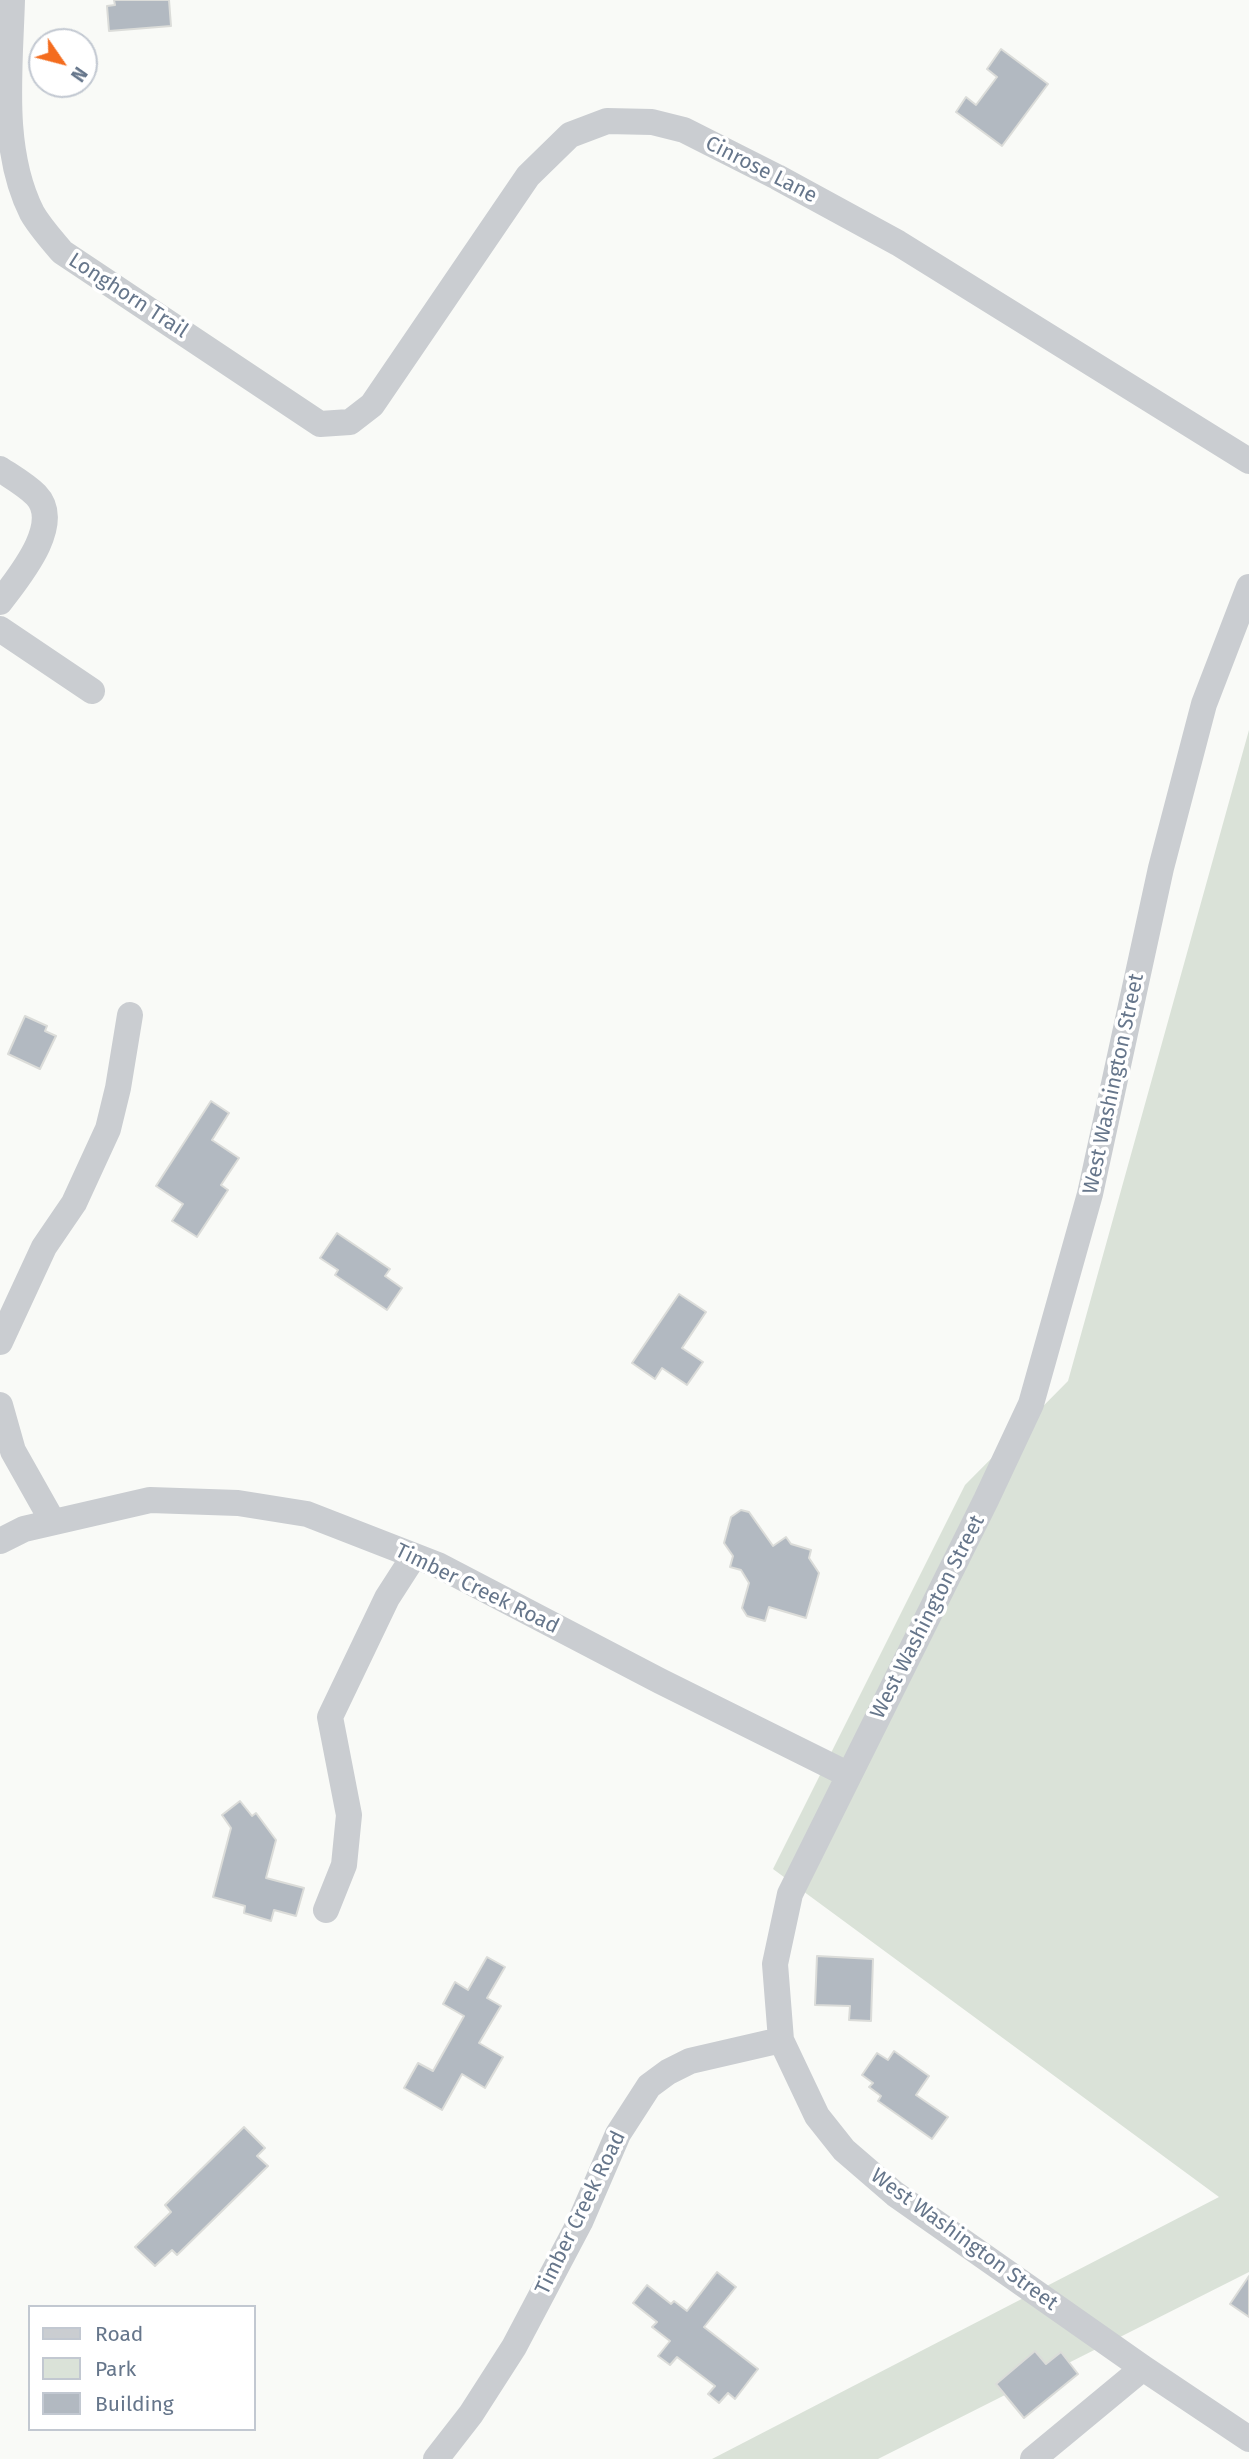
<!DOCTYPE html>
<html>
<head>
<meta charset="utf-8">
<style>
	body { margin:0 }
	#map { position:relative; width:1249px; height:2459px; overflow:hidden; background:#f9faf7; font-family:"Fira Sans",sans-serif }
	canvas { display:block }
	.legend { position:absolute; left:28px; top:2305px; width:228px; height:126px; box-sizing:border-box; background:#fff; border:2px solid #c2c8d1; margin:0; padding:9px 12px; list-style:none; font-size:21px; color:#66768b }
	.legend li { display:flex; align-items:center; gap:14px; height:35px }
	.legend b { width:35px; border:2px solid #c2c8d1 }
	.north { position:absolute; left:28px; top:28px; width:70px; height:70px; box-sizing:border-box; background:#fff; border:2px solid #c2c8d1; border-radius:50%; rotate:125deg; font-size:19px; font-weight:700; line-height:28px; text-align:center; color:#66768b }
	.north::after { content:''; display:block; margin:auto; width:24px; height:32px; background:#f46c1e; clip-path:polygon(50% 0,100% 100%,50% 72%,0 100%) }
</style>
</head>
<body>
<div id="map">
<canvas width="1249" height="2459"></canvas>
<ul class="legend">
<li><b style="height:9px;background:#cacdd1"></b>Road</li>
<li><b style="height:19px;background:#dae2d8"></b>Park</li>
<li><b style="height:19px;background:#b2b9c1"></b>Building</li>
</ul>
<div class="north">N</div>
</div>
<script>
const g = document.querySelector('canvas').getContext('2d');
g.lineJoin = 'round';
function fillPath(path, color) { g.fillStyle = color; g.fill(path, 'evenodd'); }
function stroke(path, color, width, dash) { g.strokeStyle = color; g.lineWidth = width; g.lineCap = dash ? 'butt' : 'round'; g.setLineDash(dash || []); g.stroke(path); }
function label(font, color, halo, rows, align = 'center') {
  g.font = font + ' "Fira Sans",sans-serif'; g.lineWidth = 7; g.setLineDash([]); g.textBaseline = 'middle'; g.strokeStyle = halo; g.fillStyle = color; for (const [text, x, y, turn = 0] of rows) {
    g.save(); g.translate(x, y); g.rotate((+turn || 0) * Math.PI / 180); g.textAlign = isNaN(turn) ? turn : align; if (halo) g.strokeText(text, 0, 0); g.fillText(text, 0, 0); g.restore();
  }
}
const green = new Path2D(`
	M1249 730V2272L878 2459H712L1219 2197 773 1869 965 1485 1068 1381Z`);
const building = new Path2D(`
	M114 0H169L171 26 109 31 107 6 115 5Z
	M1001 49 1048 84 1002 146 956 112 966 97 976 105 997 77 987 69Z
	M25 1016 47 1026 45 1031 56 1036 40 1069 8 1054Z
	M211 1101 229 1113 212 1140 239 1158 221 1185 228 1190 197 1237 172 1221 183 1204 156 1186Z
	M337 1233 390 1269 385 1276 402 1288 387 1310 335 1275 338 1270 320 1258Z
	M679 1294 706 1312 682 1348 703 1362 687 1385 662 1368 655 1379 632 1363Z
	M741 1510 749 1512 773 1546 786 1537 791 1544 811 1550 809 1558 819 1573 806 1618 769 1607 765 1621 747 1616 742 1608 749 1583 741 1570 730 1567 733 1556 724 1543 731 1517Z
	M240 1801 252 1816 256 1813 276 1840 266 1878 304 1888 296 1916 274 1910 271 1921 244 1913 245 1906 213 1897 231 1828 222 1815Z
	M817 1956 873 1959 871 2021 849 2020 850 2006 815 2005Z
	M487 1957 505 1967 487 1998 501 2006 479 2043 503 2057 485 2088 462 2074 442 2110 404 2088 418 2063 433 2071 464 2016 443 2004 455 1982 468 1990Z
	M894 2051 929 2076 916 2095 948 2117 932 2139 878 2101 881 2096 869 2087 873 2083 862 2075 877 2053 888 2060Z
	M244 2127 265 2148 257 2156 268 2166 177 2255 172 2250 155 2266 135 2247 171 2212 165 2205Z
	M717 2272 736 2287 704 2327 758 2369 735 2399 728 2393 719 2403 708 2394 715 2386 677 2357 670 2365 658 2356 670 2341 652 2327 657 2322 633 2303 647 2285 671 2304 674 2301 687 2311Z
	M1249 2276V2317L1230 2304Z
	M1035 2351 1046 2364 1061 2352 1078 2374 1024 2418 996 2384Z`);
const minor = new Path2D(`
	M12 0C10 70 0 150 32 213 40 227 52 240 62 252L320 424 350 422 372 405 528 176 570 135 607 121 652 122 684 130 777 177 898 243 1249 461
	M0 469C12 477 26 485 36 495 64 524 18 578 0 602
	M1249 587 1204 704 1161 868 1090 1194 1031 1404 986 1500 790 1894 775 1964 781 2040 817 2116 844 2150 895 2194 1143 2368 1249 2439
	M0 629 92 691
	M0 1342 44 1247 74 1203 108 1129 118 1088 130 1015
	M0 1405 13 1451 53 1522
	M0 1541 24 1529 150 1500 238 1503 307 1514 438 1565 660 1681 849 1775
	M326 1910 344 1865 349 1815 330 1717 387 1598 414 1556
	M436 2459 471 2414 514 2347 580 2222 618 2134 649 2086 668 2072 690 2061 781 2040
	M1033 2459 1143 2368`);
const streetNames = [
	["Cinrose Lane",761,170,27],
	["Longhorn Trail",128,296,33],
	["West Washington Street",1114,1084,-78],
	["Timber Creek Road",477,1589,26],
	["West Washington Street",928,1617,-63],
	["Timber Creek Road",581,2213,-64],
	["West Washington Street",964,2240,36]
];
fillPath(green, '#dae2d8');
fillPath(building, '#b2b9c1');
stroke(building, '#dbdcd9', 2);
stroke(minor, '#cacdd1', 26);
label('21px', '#66768b', '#fff', streetNames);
</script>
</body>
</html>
